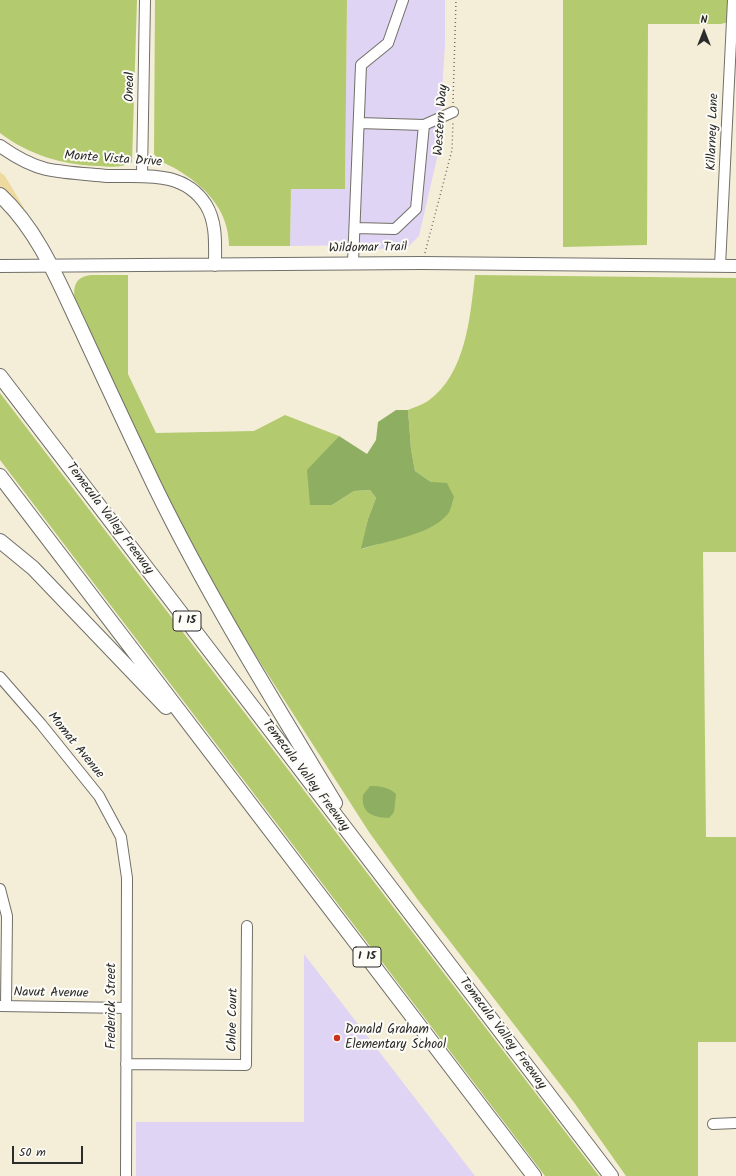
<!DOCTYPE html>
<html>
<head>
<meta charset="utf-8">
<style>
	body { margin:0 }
	#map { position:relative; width:736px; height:1176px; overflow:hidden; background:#f4eed9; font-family:Kalam,sans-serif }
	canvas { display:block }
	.north { position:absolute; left:684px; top:12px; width:40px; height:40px; -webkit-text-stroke:3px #fdfcf7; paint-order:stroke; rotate:0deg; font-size:11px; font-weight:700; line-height:16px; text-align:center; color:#2b2b2b }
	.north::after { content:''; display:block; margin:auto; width:14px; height:18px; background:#2b2b2b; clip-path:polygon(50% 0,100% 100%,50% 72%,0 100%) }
	.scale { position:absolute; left:12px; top:1146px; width:71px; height:18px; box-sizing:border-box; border:2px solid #2b2b2b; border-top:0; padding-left:5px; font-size:12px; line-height:14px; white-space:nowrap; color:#2b2b2b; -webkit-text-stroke:3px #fdfcf7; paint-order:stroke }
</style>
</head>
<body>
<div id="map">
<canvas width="736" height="1176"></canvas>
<div class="north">N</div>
<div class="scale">50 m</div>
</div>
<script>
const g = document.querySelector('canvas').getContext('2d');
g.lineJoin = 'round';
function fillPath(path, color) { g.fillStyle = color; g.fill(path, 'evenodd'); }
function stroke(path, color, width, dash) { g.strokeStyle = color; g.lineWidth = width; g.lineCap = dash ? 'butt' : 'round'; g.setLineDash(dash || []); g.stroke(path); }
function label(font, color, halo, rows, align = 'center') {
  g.font = font + ' Kalam,sans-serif'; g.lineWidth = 4; g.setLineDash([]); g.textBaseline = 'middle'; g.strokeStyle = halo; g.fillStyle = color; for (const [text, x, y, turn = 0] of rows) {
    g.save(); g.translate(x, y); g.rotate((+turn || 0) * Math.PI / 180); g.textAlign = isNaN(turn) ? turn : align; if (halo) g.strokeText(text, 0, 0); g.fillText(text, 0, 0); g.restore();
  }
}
const built = new Path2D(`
	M347 0H445V45L438 154 419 236 407 248 373 249 372 245 290 246 291 189H345Z
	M304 954 475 1176H136V1122H304Z`);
const green = new Path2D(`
	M0 0H137L132 162C122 168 110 167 99 166 63 165 29 155 0 133Z
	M155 0H347L345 189H291L290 246H229C229 210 205 186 176 169 168 164 159 162 154 154Z
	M563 0H731L729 22 721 24H648L647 245 563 247Z
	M91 275H128V374L156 433 254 431 285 415 339 436 308 470 332 505 354 491 370 490 376 498 368 519 362 549 385 542 431 482 415 471 411 449 408 410C414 407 422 405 428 401 466 374 470 317 475 275L736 278V552H703L706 837H736V1042H698V1176H626L573 1101 418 900 369 832 233 620 180 523 75 302C73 288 74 277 91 275Z
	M0 393 599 1176H545L0 460Z`);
const forest = new Path2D(`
	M396 410H408L411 449 415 471 431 482 447 483 454 497C452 502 451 511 447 515 429 535 387 541 361 549L368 519 376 498 370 490 354 491 332 505H310L307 470 339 436 367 454 376 440 378 422Z
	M370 786C380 786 389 787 396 794L394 812 389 818C373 817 361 814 363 795Z`);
const sand = new Path2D(`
	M0 172 5 176 24 208 26 227 0 195Z`);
const path = new Path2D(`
	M453 103 456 0
	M425 253 452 150 453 122`);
const minor = new Path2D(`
	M359 123 424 125 453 112
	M142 175 145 0
	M355 228 395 229 416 209 424 125
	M353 263 361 65 388 43 403 0
	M720 266 733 0
	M0 677 41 724 99 796 121 837 127 878 126 1176
	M0 889 7 916 6 1006
	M0 1006 126 1008
	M126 1064 246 1065 247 926
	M713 1124 736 1123`);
const major = new Path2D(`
	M0 146C14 156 29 165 46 169 65 173 87 174 107 176 142 177 183 169 206 205 217 223 215 245 215 265
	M0 266 422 263 736 266`);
const highway = new Path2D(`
	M0 195C39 231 59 283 81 329 106 383 131 437 157 491 210 599 273 700 335 803
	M0 376 611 1176
	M0 476 534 1176
	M0 541 33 568 166 707`);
const markers = [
	[337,1038,4,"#c8321e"]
];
const shields = [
	[187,621,28],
	[367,957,28]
];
const shieldNames = [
	["I 15",187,621],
	["I 15",367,957]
];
const streetNames = [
	["Oneal",131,87,-89],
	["Western Way",442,120,-86],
	["Killarney Lane",714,132,-88],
	["Monte Vista Drive",113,160,4],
	["Wildomar Trail",368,249,-1],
	["Temecula Valley Freeway",109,519,53],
	["Momat Avenue",75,746,51],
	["Temecula Valley Freeway",305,776,53],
	["Navut Avenue",51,994,1],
	["Frederick Street",113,1006,-90],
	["Chloe Court",234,1020,-89],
	["Temecula Valley Freeway",502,1034,53]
];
const poiNames = [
	["Donald Graham",345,1031],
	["Elementary School",345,1046]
];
fillPath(built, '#e0d4f4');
fillPath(green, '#b3ca6f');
fillPath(forest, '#8eae62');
fillPath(sand, '#eeda9e');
stroke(minor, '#716f68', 12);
stroke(major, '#716f68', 14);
stroke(highway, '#716f68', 16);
stroke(path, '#716f68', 1.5, [1, 3]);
stroke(minor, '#fff', 10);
stroke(major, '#fff', 12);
stroke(highway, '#fff', 14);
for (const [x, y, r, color] of markers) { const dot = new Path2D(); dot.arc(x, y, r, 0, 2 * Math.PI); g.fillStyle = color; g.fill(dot); stroke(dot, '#fdfcf7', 1.5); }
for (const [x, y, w] of shields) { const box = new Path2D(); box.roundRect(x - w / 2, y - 10, w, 20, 3); g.fillStyle = '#fdfcf7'; g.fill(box); stroke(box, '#2b2b2b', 1); }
label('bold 12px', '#2b2b2b', null, shieldNames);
label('13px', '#2b2b2b', '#fdfcf7', streetNames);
label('13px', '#2b2b2b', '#fdfcf7', poiNames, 'left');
</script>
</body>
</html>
